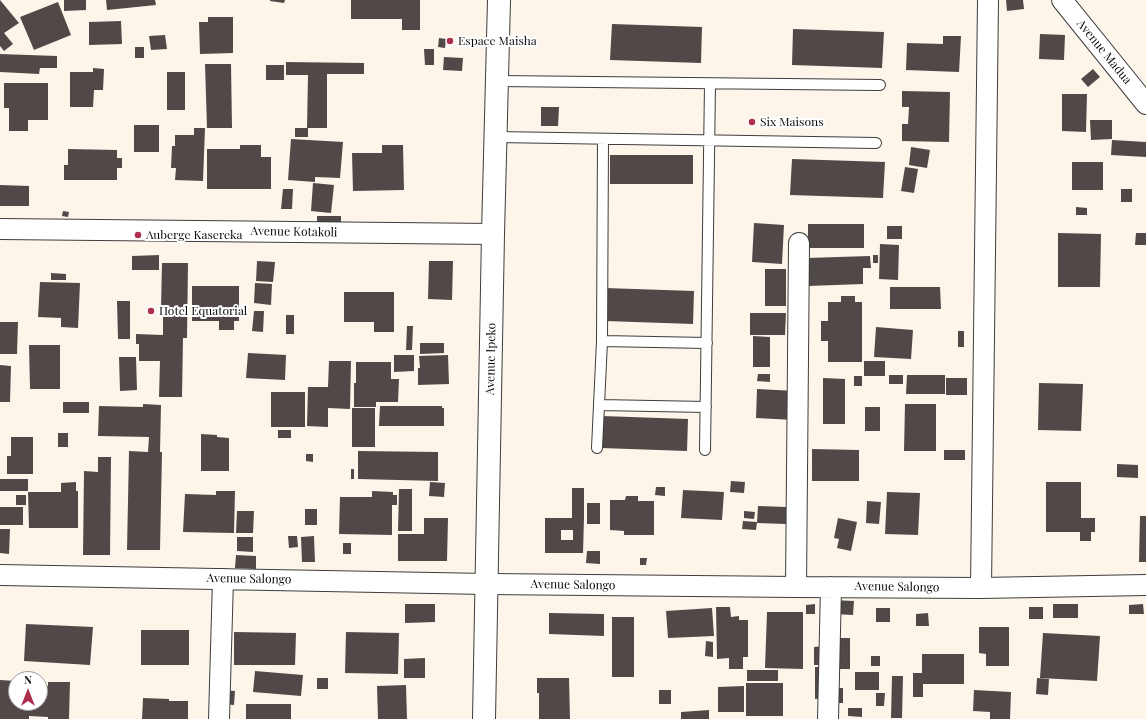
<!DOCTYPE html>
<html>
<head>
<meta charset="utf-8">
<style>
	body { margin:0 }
	#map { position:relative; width:1146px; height:719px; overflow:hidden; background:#fdf5e9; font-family:"Playfair Display",serif }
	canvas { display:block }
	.north { position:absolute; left:8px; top:671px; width:40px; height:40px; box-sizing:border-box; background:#fff; border:1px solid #9d9d9d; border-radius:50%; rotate:0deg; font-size:11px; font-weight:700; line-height:16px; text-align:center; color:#0a0a0a }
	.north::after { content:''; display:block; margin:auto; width:14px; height:18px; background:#ac2f4d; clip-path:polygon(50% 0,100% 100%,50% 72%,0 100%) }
</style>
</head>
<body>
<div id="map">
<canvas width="1146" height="719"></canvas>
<div class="north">N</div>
</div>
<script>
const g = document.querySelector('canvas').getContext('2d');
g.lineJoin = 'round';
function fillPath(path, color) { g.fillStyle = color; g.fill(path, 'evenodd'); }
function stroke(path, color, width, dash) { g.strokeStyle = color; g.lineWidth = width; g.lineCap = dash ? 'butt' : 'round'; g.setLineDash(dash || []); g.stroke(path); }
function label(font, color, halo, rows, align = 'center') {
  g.font = font + ' "Playfair Display",serif'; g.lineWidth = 4; g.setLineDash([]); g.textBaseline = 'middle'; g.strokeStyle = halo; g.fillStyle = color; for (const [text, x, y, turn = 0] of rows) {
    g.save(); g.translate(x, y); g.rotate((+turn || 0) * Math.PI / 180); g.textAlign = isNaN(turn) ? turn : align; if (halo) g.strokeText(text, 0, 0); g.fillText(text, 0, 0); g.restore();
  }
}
const building = new Path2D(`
	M0 0 19 23 4 33 13 44 4 51 0 46Z
	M64 0H86V10L64 11Z
	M106 0H155L156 5 107 10Z
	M270 0H285L284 3 270 1Z
	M351 0H420V30H402V19H351Z
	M1006 0H1023L1024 9 1007 11Z
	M58 2 71 35 34 50 20 17Z
	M208 17H233V53L200 54 199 22H208Z
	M121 21 122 44 89 45V22Z
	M612 24 702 27 701 63 610 60Z
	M793 29 884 32 882 68 792 65Z
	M1040 34 1065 35 1064 60 1039 59Z
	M165 35 167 49 151 50 149 36Z
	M943 36H961L959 72 906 70 907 43 943 44Z
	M439 38 446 39 445 48 438 47Z
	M135 47H144V58H135Z
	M424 49H434V65H425Z
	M0 54 57 56V68H40L39 74 0 72Z
	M444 57 463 58 462 71 443 70Z
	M286 62 364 63V74H327V128H308V137H295V128H307L308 75H286Z
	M205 64H231L232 128H207Z
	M266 65H284V80H266Z
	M93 68 104 69 103 90H94L93 107H70V72H93Z
	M1093 69 1100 77 1088 87 1081 79Z
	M167 72H185V110H167Z
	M4 83H48V120H28V131H9V108H4Z
	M902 91 950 92 949 142 902 141V124H908L909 107H902Z
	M1062 94H1087L1086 132 1062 131Z
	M541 107H559L558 126H541Z
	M1090 120H1112V139L1091 140Z
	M134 125H159V152H134Z
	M194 128H205L203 181 175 180 176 168H171L172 146H175V135H194Z
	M291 139 343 142 340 178 315 177V182L288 180Z
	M1112 140 1146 142V157L1111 155Z
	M240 145H261V157H271V189H207V149H240Z
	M382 145H403L404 190 353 191 352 153H382Z
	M911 147 930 150 927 168 909 165Z
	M68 149 117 150V158H122V168H117V180H64V165H68Z
	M610 155H693V184H610Z
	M792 159 885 162 883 198 790 195Z
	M1072 162H1103V190H1072Z
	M905 167 918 169 914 193 901 191Z
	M313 183 334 185 331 213 311 211Z
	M0 185 29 186V206H0Z
	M283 189H293L292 209H281Z
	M1121 189H1132V202H1121Z
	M1076 207 1087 208V215H1076Z
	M63 211 69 212 68 217 62 216Z
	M317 216H341V222H317Z
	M754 223 784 225 782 264 752 262Z
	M808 224H864V248H808Z
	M887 226H902V239H887Z
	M1058 233 1101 234 1100 287H1058Z
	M1136 233H1146V245H1135Z
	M880 244 899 245 898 280 879 279Z
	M159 255V270H132V256Z
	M873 255H878V263H873Z
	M870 256 871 268H863V284L808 286 807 258Z
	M257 261 275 262 273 282 256 281Z
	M429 261H453L452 300 428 299Z
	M162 263H188L187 338H183L182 397H159L160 361H139V344H136V334L163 335V308H161Z
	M765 269H786V306H765Z
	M51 273 66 274V280H51Z
	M40 282 80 283 78 328 61 327V318L38 317Z
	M255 283 272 284 271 305 254 303Z
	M192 286H239V321H234V330H219V321H192Z
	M890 287H940L941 309H890Z
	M605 288 694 291 693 324 605 321Z
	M344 292H394V332H374V322H344Z
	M841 296H855V302H862V362H828V341H821V321H828V302H841Z
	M117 301H130V339H118Z
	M254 311H264L263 332 252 331Z
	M750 313H786L785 335H750Z
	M286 315H294V334H286Z
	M0 322H18L17 354H0Z
	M407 326H413L412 350H406Z
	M876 327 913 330 911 359 874 357Z
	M958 331H964V347H958Z
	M753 336 770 337V367H753Z
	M420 343H444V353L420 354Z
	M29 345H60V389H30Z
	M248 353 286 355 285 380 246 378Z
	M394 355H414V371L394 372Z
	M448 355 449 384 418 385V368H420L419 356Z
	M119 357H136L137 390 120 391Z
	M329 361H351L350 409 328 408V427L307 426 308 387H328Z
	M864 361H885V376H864Z
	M356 362H391V379H399L398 402H376V407H354V383H356Z
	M0 365 11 366 10 402H0Z
	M758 374H770V382L757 381Z
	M889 375H903V384H889Z
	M907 375H945V394H906Z
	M854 376H862V386H854Z
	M823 378 845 379V424H823Z
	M946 378H967V395H946Z
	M1039 383 1083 384 1081 431 1038 430Z
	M757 389 796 391 794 420 756 418Z
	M271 392H305V427H271Z
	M63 402H89V413H63Z
	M143 404 161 405 160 452H162L160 550H127L129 451 148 452 149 437 98 436 99 406 143 407Z
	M905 404H936V451H904Z
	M380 406H442V408H444V426H379Z
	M865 407H880V431H865Z
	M352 408H375V447H352Z
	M602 416 688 419 687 451 601 448Z
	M278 430H291V438H278Z
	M58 433H68V447H58Z
	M201 434 217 435V437L229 438V471H201Z
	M11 437H33V474H7V456H11Z
	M812 449 859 450V481H812Z
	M944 450H965V460H944Z
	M358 451 438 452V481L358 479Z
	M306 454H313V462L306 461Z
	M98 457H111L110 555H83L84 471 98 472Z
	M1117 464 1138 465V478L1117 477Z
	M351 469H354V479H351Z
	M0 479H28V491H0Z
	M731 481 745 482 744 493 730 492Z
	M76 482V491H78V528H29L28 492H61V483Z
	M430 482 445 483 444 497 429 496Z
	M1046 482H1081V518H1095V532H1091V541H1080V532H1046Z
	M656 487H665V496L655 495Z
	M572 488H584V518H572Z
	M399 489H412V531H398Z
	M683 490 724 492 722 520 681 518Z
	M216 491H235L234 533 183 532 185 494 216 495Z
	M372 491 393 492V495H397V505H392V535L339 534 340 497H372Z
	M887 492 920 493 918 535 885 534Z
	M16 495H26V505H16Z
	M626 496H638V501H654V535H624V531L610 530V500H625Z
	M867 501 881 502 879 524 866 523Z
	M587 503H600V524H587Z
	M758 506 787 507 786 524 757 523Z
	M0 507H23V525H0Z
	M305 509H317V525H305Z
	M237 511H254L253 533H236Z
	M744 511 755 512 754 519 744 518Z
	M1140 516H1146V562H1139Z
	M424 518H448L447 561H398V534H424Z
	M545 518H584L583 553H545ZM561 530H573V540H561Z
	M838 518 857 522 851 551 837 548 839 539 834 538Z
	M743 521 757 522 756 530 742 529Z
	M0 529H10L9 554 0 553Z
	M288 536H297L298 547 289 548Z
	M314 536 315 562H302L301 537Z
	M237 537H253V552L237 551Z
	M343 543H351V554H343Z
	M587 551H600V564L586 563Z
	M236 555 256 556V569L235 568Z
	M640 558H647L646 565H640Z
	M833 600 854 601 853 615 833 614Z
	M405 604H435V622L405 623Z
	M815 604V614H806V605Z
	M1053 604H1078V618H1053Z
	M1143 604 1144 614H1129V605Z
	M716 607H730L731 617 739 616V620H748V657H743V669H729V658L717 659Z
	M1029 607H1043V619H1029Z
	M712 608 714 636 668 638 666 611Z
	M876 608H890V622H876Z
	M767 612H803V669L765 668Z
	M549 613 604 614V636L549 634Z
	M928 613 929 626H916V614Z
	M612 617H634V677H612Z
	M26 624 93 627 90 665 24 661Z
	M979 627H1009V666H986V654L979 653Z
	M141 630H189V665H141Z
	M234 632 296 633 295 665H234Z
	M346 632 399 633 398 674 345 673Z
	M1043 633 1100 636 1097 681 1040 678Z
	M834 638H850V669H834Z
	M706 641 713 642V657L705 656Z
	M824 646V665H814V647Z
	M922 654H964V684H923V697H913V673H922Z
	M871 656H880V666H871Z
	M425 658V678H404V659Z
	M815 667H825L826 698 815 699Z
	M747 670H778V681H747Z
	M255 671 303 675 301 696 253 692Z
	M855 672H879V690H855Z
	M892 676H903L902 718H891Z
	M317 678H328V689H317Z
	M537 678H569L570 719H539V693H537Z
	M1037 678 1049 679 1048 695 1036 694Z
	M0 680 16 681V703H40V686H48V682H70L69 719H48V717L29 716V719H0Z
	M746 683H783V716H746Z
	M406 685 407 719H378L377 686Z
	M744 686V712H718V687Z
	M835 688H843V703H835Z
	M221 690 235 691 234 705 220 704Z
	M659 690H671V704H659Z
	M974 690 1011 692 1010 719H990V712L973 711Z
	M876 693H885L884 706H876Z
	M143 698 169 699V701H188V719H142Z
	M246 704H291V719H246Z
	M848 708H862V717L848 716Z
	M709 710V719H681V712Z`);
const service = new Path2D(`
	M497 81 880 85
	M496 137 876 143
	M602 341 707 343
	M599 405 706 407
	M597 448 602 341 603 139
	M705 450 710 84`);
const minor = new Path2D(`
	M1062 0 1146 104
	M0 229 493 234
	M0 575 487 584 796 587 981 588 1146 585
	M796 587 799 243
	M981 588 988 0
	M219 719 223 579
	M828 719 831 587`);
const tertiary = new Path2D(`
	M484 719 493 234 499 0`);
const markers = [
	[450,41,4,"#ac2f4d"],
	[752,122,4,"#ac2f4d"],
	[138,235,4,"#ac2f4d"],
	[151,311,4,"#ac2f4d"]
];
const poiNames = [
	["Espace Maisha",458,41],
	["Six Maisons",760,122],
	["Auberge Kasereka",146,235],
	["Hotel Equatorial",159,311]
];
const streetNames = [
	["Avenue Madua",1104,52,51],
	["Avenue Kotakoli",294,232,1],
	["Avenue Ipeko",491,359,-89],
	["Avenue Salongo",249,579,1],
	["Avenue Salongo",573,585,1],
	["Avenue Salongo",897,587,1]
];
fillPath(building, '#514947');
stroke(service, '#3d3d3d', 12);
stroke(minor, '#3d3d3d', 22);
stroke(tertiary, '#3d3d3d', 24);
stroke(service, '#fff', 10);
stroke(minor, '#fff', 20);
stroke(tertiary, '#fff', 22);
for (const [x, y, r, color] of markers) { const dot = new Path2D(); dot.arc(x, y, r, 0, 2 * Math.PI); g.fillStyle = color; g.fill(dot); stroke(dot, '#fff', 1.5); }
label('12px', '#0a0a0a', '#fff', poiNames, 'left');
label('12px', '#0a0a0a', '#fff', streetNames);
</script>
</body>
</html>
